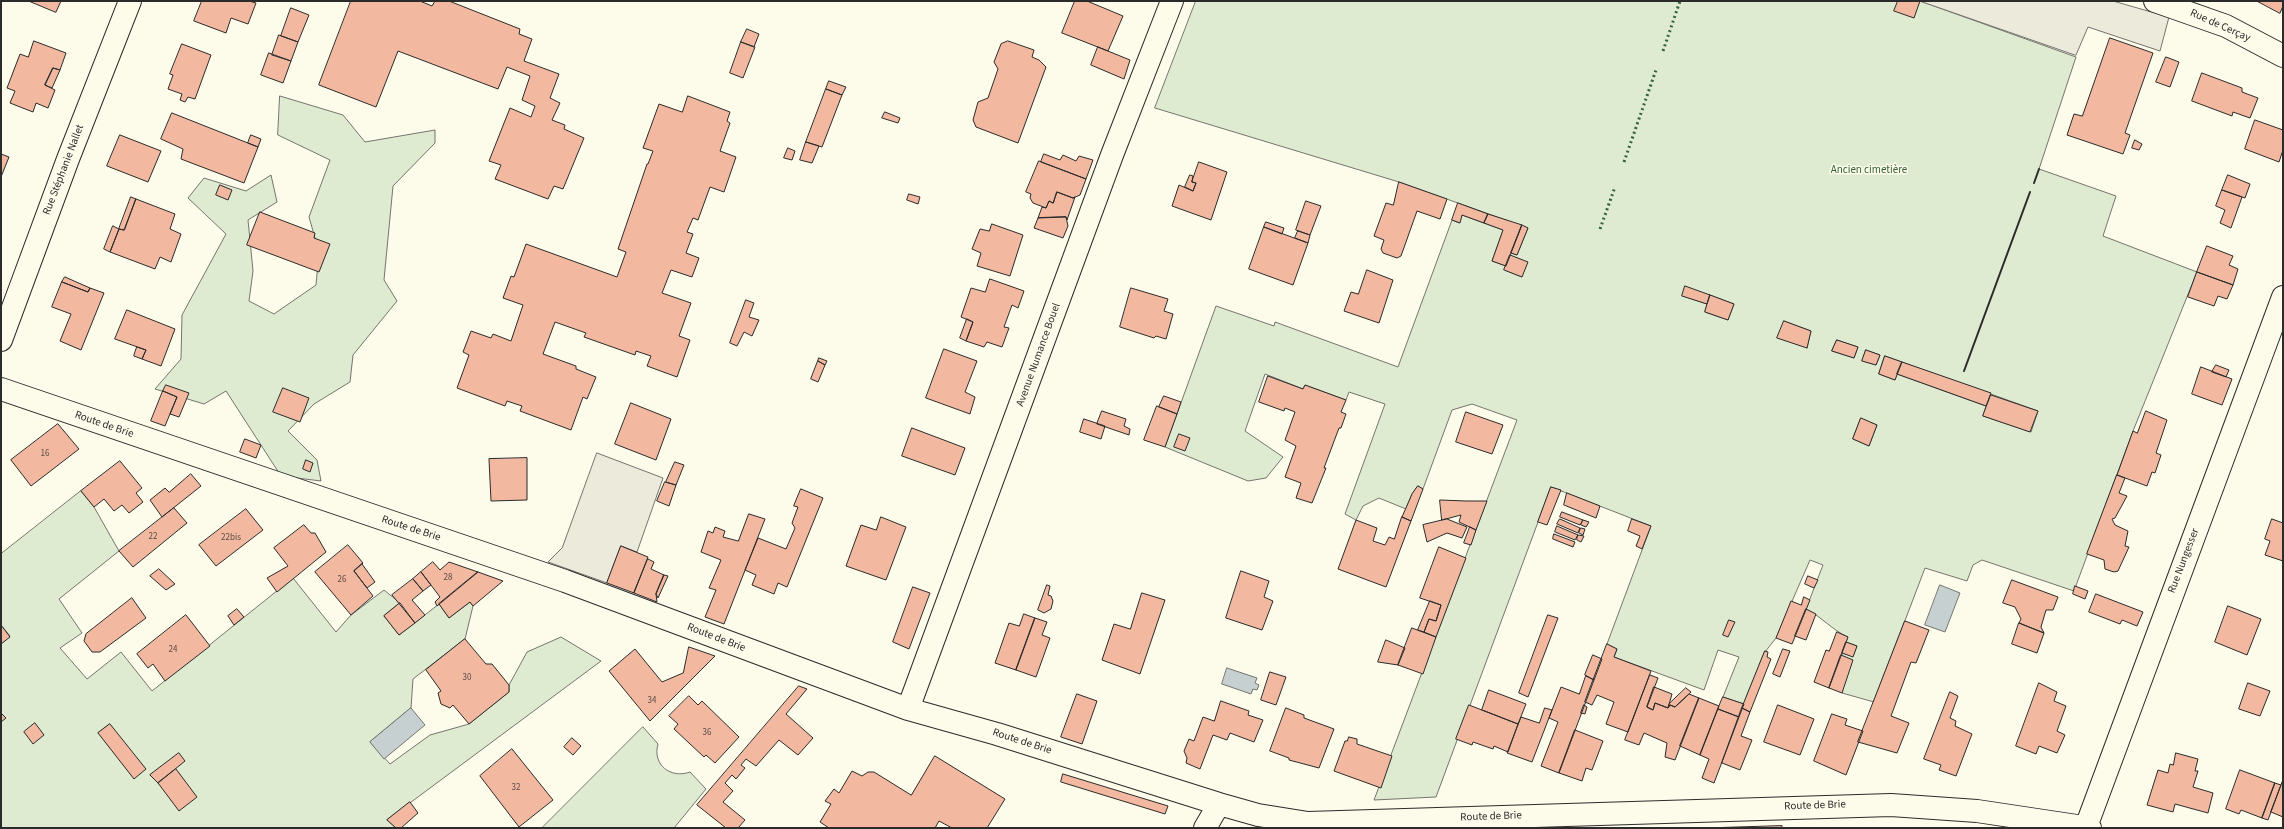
<!DOCTYPE html>
<html>
<head>
<meta charset="utf-8">
<style>
	body { margin:0 }
	#map { position:relative; width:2284px; height:829px; overflow:hidden; background:#fdfbea; font-family:"Source Sans 3",sans-serif }
	canvas { display:block }
	.frame { position:absolute; inset:0; border:2px solid #2b2b2b; pointer-events:none }
</style>
</head>
<body>
<div id="map">
<canvas width="2284" height="829"></canvas>
<div class="frame"></div>
</div>
<script>
const g = document.querySelector('canvas').getContext('2d');
g.lineJoin = 'round';
function fillPath(path, color) { g.fillStyle = color; g.fill(path, 'evenodd'); }
function stroke(path, color, width, dash) { g.strokeStyle = color; g.lineWidth = width; g.lineCap = dash ? 'butt' : 'round'; g.setLineDash(dash || []); g.stroke(path); }
function label(font, color, halo, rows, align = 'center') {
  g.font = font + ' "Source Sans 3",sans-serif'; g.lineWidth = 3; g.setLineDash([]); g.textBaseline = 'middle'; g.strokeStyle = halo; g.fillStyle = color; for (const [text, x, y, turn = 0] of rows) {
    g.save(); g.translate(x, y); g.rotate((+turn || 0) * Math.PI / 180); g.textAlign = isNaN(turn) ? turn : align; if (halo) g.strokeText(text, 0, 0); g.fillText(text, 0, 0); g.restore();
  }
}
const green = new Path2D(`
	M1196 1H1920L2076 57 2039 169 2116 196 2103 236 2197 272 2133 431 2074 591 1982 560 1973 565 1967 581 1925 568 1874 702 1842 693V653L1853 656 1857 646 1846 642 1848 637C1832 630 1822 617 1806 609L1823 565 1810 560 1776 638 1765 652 1744 704 1723 697 1739 657 1718 650 1704 690 1614 657 1617 649 1607 644 1651 526 1551 487 1436 797 1374 800 1517 420 1472 404 1452 410 1423 489 1418 486 1412 494 1406 509 1379 498 1363 506 1356 520 1345 514 1385 404 1349 392 1346 400 1305 385 1303 389 1265 374 1245 431 1283 457 1266 478 1248 481 1165 447 1216 306 1274 326 1275 322 1398 367 1452 220 1459 223 1462 215 1503 230 1492 261 1506 266 1505 270 1522 277 1510 255 1511 253 1517 255 1528 228 1399 182 1155 108ZM1710 295 1734 304 1728 320 1705 312 1707 304 1683 296ZM1784 321 1811 331 1807 348ZM1837 340 1858 347 1854 358 1832 351ZM1866 350 1880 355 1876 365 1863 361ZM1885 356 2038 411 2031 432 1983 416 1986 406 1897 374 1895 380 1879 374ZM1861 419 1877 425 1869 446 1853 439Z
	M280 96 343 115 365 142 435 130V143L393 186 384 280 397 301 353 355 350 382 314 404 288 431 317 460 321 481 281 476 226 391 204 404 155 389 181 359 182 315 226 234 188 198 204 178 246 191 271 175 277 202 248 220 253 271 249 301 274 314 316 285 319 252 309 217 330 160 278 135Z
	M81 491 94 507 119 551 59 599 82 633 60 648 87 679 121 652 152 691 293 578 336 632 351 615 384 590 400 603 384 616 399 635 439 604 449 618 470 602 473 606 465 639 413 679 411 708 370 742 390 764 430 735 469 724 509 692V685L527 652 561 637 601 661 387 820 396 828H1V644L10 636 1 625V554ZM109 725 134 778 99 733Z
	M643 727 658 744C652 765 671 779 690 772L706 789 674 828H542Z`);
const parking = new Path2D(`
	M1920 1H2113L2169 17 2160 51 2088 27 2076 55Z
	M597 453 663 478 637 552 621 546 607 583 548 562 562 548Z`);
const water = new Path2D(`
	M1940 585 1960 593 1945 632 1925 625Z
	M1227 668 1257 678 1255 683 1259 685 1257 690 1253 689 1251 694 1222 684Z
	M411 708 425 725 384 759 370 742Z`);
const building = new Path2D(`
	M29 1H61L56 12Z
	M202 1H249L256 3 248 24 231 18 226 33 194 21Z
	M351 1H420L432 6 435 1H449L520 29 519 34 532 39 524 61 559 74 550 98 560 103 552 120 565 125 564 129 584 138 563 189 554 186 548 199 495 179 501 165 489 161 510 108 531 117 535 106 522 100 530 76 507 67 498 89 398 51 376 107 319 85Z
	M1075 1H1087L1123 16 1108 51 1062 33Z
	M1898 1H1920L1914 18 1894 11Z
	M2257 1H2283V6L2280 13Z
	M291 8 309 15 298 42 281 36Z
	M747 29 759 34 754 47 741 42Z
	M279 35 298 42 291 61 272 55Z
	M2110 38 2153 53 2125 133 2130 135 2123 154 2067 135 2074 114 2082 116Z
	M34 41 66 53 60 70 53 68 45 85 55 90 48 108 36 103 33 112 10 103 15 91 7 88 20 54 28 57Z
	M1008 41 1034 50 1032 57 1039 60 1046 67 1018 143 976 127 973 120 978 102 988 98 998 69 994 62 1001 44Z
	M741 42 755 47 743 78 730 73Z
	M182 44 211 55 195 99 188 97 185 102 180 100 182 94 168 89 173 75 170 74Z
	M1098 47 1130 60 1124 79 1091 65Z
	M269 53 291 61 283 83 261 75Z
	M2166 57 2179 62 2170 87 2156 82Z
	M53 68 60 70 52 88 45 85Z
	M2202 73 2242 88V92L2258 98 2250 118 2233 112 2232 116 2192 101Z
	M829 81 846 87 842 95 826 89Z
	M826 89 842 95 822 147 806 142Z
	M688 96 730 112 727 121 730 123 720 151 736 157 724 192 710 187 698 220 693 218 687 232 693 234 686 253 699 258 692 277 671 270 662 293 691 303 679 336 690 340 677 377 647 366 651 356 636 351 635 355 584 337 586 333 555 322 543 354 576 366V369L596 377 587 399 583 397 571 430 520 411 522 406 507 401 505 406 457 388 469 355 463 352 471 331 491 338 493 334 511 341 523 305 503 298 511 276 514 277 526 244 617 277 626 252 618 249 647 164H648L653 151 643 148 659 104 682 112Z
	M885 112 900 118 898 123 882 118Z
	M172 113 258 147 244 183 181 159 183 149 161 139Z
	M2255 120 2283 130V150L2279 162 2245 149Z
	M120 135 161 151 148 182 107 166Z
	M251 135 261 139 258 147 248 143Z
	M2135 140 2142 144 2139 150 2132 148Z
	M806 142 819 146 812 163 800 160Z
	M788 148 795 151 792 160 784 158Z
	M1 154 9 157 1 177Z
	M1044 154 1060 160 1063 155 1076 161 1079 156 1093 160 1086 179 1041 162Z
	M1039 161 1086 179 1080 195 1073 198 1057 192 1053 203 1049 201 1046 208 1033 203 1030 198 1031 194 1026 192Z
	M1199 162 1227 172 1211 220 1172 206 1179 185 1193 191 1196 183 1192 182Z
	M1190 175 1193 176 1192 182 1196 183 1193 191 1185 187Z
	M2228 175 2250 184 2245 198 2222 190Z
	M1399 182 1447 199 1440 219 1417 211 1401 256 1397 258 1383 253 1381 249 1384 240 1374 236 1386 203 1393 205Z
	M220 185 232 190 228 200 216 195Z
	M2222 190 2242 197 2231 228 2220 223 2225 210 2216 206Z
	M1057 192 1073 198 1075 197 1067 220 1066 217 1038 218 1042 207 1046 208 1049 201 1053 203Z
	M909 194 920 197 918 204 907 200Z
	M131 197 136 199 124 230 119 229Z
	M136 199 175 214 170 229 181 234 171 262 160 257 155 269 110 252 119 229 124 230Z
	M1306 201 1321 206 1310 235 1296 230Z
	M1458 203 1488 214 1484 223 1462 215 1460 223 1452 220Z
	M260 212 315 233 314 238 330 244 319 272 247 245Z
	M1488 214 1522 225 1506 266 1492 261 1503 230 1484 223Z
	M1066 217 1068 226 1063 238 1034 228 1038 218Z
	M1266 222 1284 228 1282 234 1264 227Z
	M992 224 1023 235 1010 276 977 266 981 253 972 249 980 229 989 231Z
	M1522 225 1528 228 1517 255 1511 253Z
	M113 226 119 229 110 252 104 249Z
	M1264 227 1308 243 1293 285 1249 269Z
	M1298 231 1310 235 1308 243 1295 238Z
	M2207 246 2233 256 2229 265 2238 269 2233 285 2197 272Z
	M1510 255 1528 262 1522 277 1504 270Z
	M1367 270 1393 280 1379 323 1344 311 1351 292 1358 294Z
	M2197 272 2233 285 2227 299 2218 296 2214 306 2188 297Z
	M65 277 90 288 88 292 62 282Z
	M990 279 1024 291 1018 308 1012 305 1004 327 1009 328 1002 347 987 342 984 347 966 341 973 322 961 317 971 288 985 292Z
	M62 282 88 292 90 288 104 293 81 350 60 341 71 314 52 307Z
	M1685 286 1710 295 1707 304 1682 296Z
	M1131 288 1168 299 1164 311 1173 314 1166 339 1156 336 1154 338 1120 327Z
	M1710 295 1734 304 1728 320 1705 312Z
	M746 300 754 303 749 317 759 320 752 336 744 332 737 346 730 343Z
	M127 310 175 329 161 366 142 359 146 350 115 339Z
	M967 319 973 322 966 341 960 338Z
	M1784 321 1811 331 1807 348 1777 338Z
	M1837 340 1858 347 1854 358 1832 351Z
	M137 347 146 350 142 359 134 356Z
	M944 349 977 361 965 392 975 397 970 414 926 398Z
	M1866 350 1880 355 1876 365 1862 361Z
	M1885 356 1902 362 1895 380 1879 374Z
	M819 358 827 361 825 365 818 361Z
	M818 361 825 365 818 382 811 379Z
	M1902 362 1991 393 1986 406 1897 374Z
	M2216 365 2229 370 2226 377 2212 372Z
	M2201 367 2232 379 2222 405 2192 394Z
	M1268 376 1303 389 1305 385 1346 400 1341 412 1346 414 1341 428H1339L1324 468H1326L1312 503 1296 498 1301 483 1285 477 1296 446 1285 440 1295 412 1285 408 1284 411 1259 402Z
	M166 385 189 393 179 417 170 414 177 397 163 391Z
	M283 388 309 398 300 422 273 412Z
	M163 391 177 397 165 426 151 421Z
	M1991 395 2038 411 2030 432 1983 416Z
	M1164 396 1181 402 1177 414 1159 407Z
	M631 403 671 419 656 460 615 444Z
	M1157 406 1177 414 1165 447 1144 440Z
	M1102 411 1126 419 1124 426 1130 429 1129 435 1097 424Z
	M2146 411 2167 420 2156 453 2161 455 2155 473 2152 472 2147 486 2117 475 2133 431 2137 433Z
	M1466 412 1503 425 1492 454 1456 442Z
	M1861 418 1877 425 1869 446 1853 439Z
	M1084 419 1105 426 1101 439 1080 432Z
	M58 424 79 449 31 486 11 460Z
	M912 428 965 448 955 475 902 456Z
	M1179 434 1190 438 1185 451 1174 447Z
	M245 439 261 445 256 458 240 452Z
	M527 458V500L491 501 489 459Z
	M306 460 313 463 310 472 303 469Z
	M120 461 142 488 136 493 143 502 129 513 122 505 114 511 104 499 94 507 81 491Z
	M675 462 684 465 676 485 666 482Z
	M191 474 201 486 162 517 150 500 165 488 169 492Z
	M2117 475 2125 478 2119 493 2127 496 2115 518 2112 519 2115 525 2128 531 2125 546 2129 547 2118 571 2114 572 2105 569 2104 560 2087 554Z
	M665 482 676 485 669 506 657 501Z
	M1418 486 1423 489 1411 521 1402 517 1412 494Z
	M1551 487 1561 490 1547 525 1538 522Z
	M801 489 823 498 787 587 778 583 774 594 752 585 756 575 745 570 758 538 786 549 795 528 792 523 798 507 794 506Z
	M1567 493 1600 506 1596 518 1564 505Z
	M1440 500 1466 501H1487L1476 530 1459 522 1461 515 1442 520Z
	M174 508 187 523 133 567 119 551Z
	M246 509 263 530 216 566 199 545Z
	M1562 512 1583 520 1580 525 1560 517Z
	M749 514 765 519 724 624 705 617 716 590 709 588 721 560 701 552 708 531 713 533 715 527 725 531 723 537 738 541Z
	M881 517 906 527 886 580 846 566 861 525 876 530Z
	M1402 517 1411 521 1386 587 1338 569 1356 520 1377 528 1373 541 1385 545 1389 537 1394 539Z
	M1447 519 1467 527 1462 538 1447 533 1427 542 1423 525Z
	M1560 519 1580 528 1578 533 1557 524Z
	M1632 519 1651 526 1642 549 1636 546 1640 536 1628 531Z
	M2272 519 2283 523V561L2265 555 2270 541 2265 539Z
	M1583 520 1589 522 1586 527 1581 525Z
	M304 525 311 533H315L326 552 277 592 267 578 288 566 274 548Z
	M1557 526 1578 535 1575 540 1555 532Z
	M1470 527 1476 530 1471 545 1464 543Z
	M1581 528 1585 529 1583 535 1579 533Z
	M1554 534 1575 542 1573 547 1553 539Z
	M1578 535 1584 536 1581 542 1577 540Z
	M348 545 363 563 354 571 373 596 351 615 315 572Z
	M621 546 648 557 634 593 607 583Z
	M1439 547 1466 558 1436 637 1424 632 1429 619 1436 621 1441 605 1420 598Z
	M648 559 654 562 651 569 664 575 656 594 657 602 634 593Z
	M433 562 440 570 449 562 478 572 437 606 435 602 440 597 421 572Z
	M362 564 375 582 367 588 354 571Z
	M159 569 175 584 166 590 150 576Z
	M1241 571 1269 581 1264 597 1273 601 1262 630 1226 618Z
	M421 572 431 585 423 591 413 579Z
	M478 572 503 581 473 606 470 602 449 618 439 604Z
	M664 575 668 576 658 598 656 594Z
	M1808 576 1818 580 1814 588 1805 584Z
	M413 579 423 591 412 600 425 615 415 623 392 595Z
	M2012 580 2058 597 2053 610H2046L2041 627 2044 633 2019 623 2021 619 2015 607 2003 603Z
	M1047 585 1050 586 1048 595 1051 596 1053 601 1051 609 1044 613 1038 610Z
	M2075 586 2088 591 2085 599 2073 594Z
	M913 587 930 593 909 649 893 642Z
	M1142 593 1165 600 1140 674 1102 660 1114 624 1130 629Z
	M2096 594 2143 612 2137 626 2122 620 2120 624 2089 612Z
	M1804 597 1810 600 1792 644 1776 638 1791 601 1801 605Z
	M132 598 146 618 100 652H92L84 641 86 634Z
	M1430 601 1441 605 1436 621 1429 619 1424 632 1418 630Z
	M400 603 415 623 399 635 384 616Z
	M2228 606 2261 619 2247 655 2215 642Z
	M237 609 244 617 234 625 228 616Z
	M1806 609 1816 614 1806 640 1795 636Z
	M1024 614 1035 618 1016 670 995 663 1009 623 1019 626Z
	M186 615 210 646 165 681 153 664 148 668 137 654Z
	M1548 615 1558 618 1528 697 1519 693Z
	M1035 618 1047 622 1042 635 1050 638 1036 677 1016 670Z
	M1729 620 1735 622 1728 637 1723 635Z
	M1905 621 1929 630 1916 663 1911 662 1891 716 1909 723 1897 753 1858 742Z
	M2019 623 2044 633 2037 653 2012 644Z
	M1 625 10 637 1 644Z
	M1412 628 1436 637 1423 674 1398 665Z
	M1837 632 1848 637 1829 688 1814 682 1826 650 1829 651Z
	M465 639 486 664H492L509 685V692L469 724 453 705 450 708 441 704 438 693 441 691 426 670Z
	M1386 640 1405 648 1398 665 1378 662Z
	M1846 642 1857 646 1853 657 1842 653Z
	M1607 644 1617 649 1614 657 1651 671 1628 732 1606 724 1614 702 1597 695 1592 705 1585 702Z
	M689 647 715 656 650 721 609 671 635 649 662 682 683 673Z
	M1783 649 1790 651 1780 677 1773 674Z
	M1765 651 1768 652 1767 657 1771 659 1750 712 1742 708Z
	M1593 655 1602 659 1594 680 1585 675Z
	M1841 655 1853 660 1842 693 1829 688Z
	M1270 672 1286 677 1276 705 1261 700Z
	M1650 675 1658 678 1647 707 1653 710 1655 703 1668 708 1670 705 1675 707 1689 694 1699 698 1675 760 1665 757 1667 743 1644 733 1639 745 1625 740Z
	M1586 676 1594 680 1559 773 1541 766 1558 722 1549 718 1561 687 1579 694Z
	M2039 683 2057 692 2054 701 2066 706 2057 731 2065 735 2057 753 2039 746 2036 754 2016 746Z
	M2248 683 2270 691 2260 716 2239 709Z
	M799 686 807 689 786 714 813 738 798 755 779 740 756 766 746 759 741 765 745 768 736 779 732 775 725 783 733 791 723 802 745 820 738 828H726L697 805Z
	M1654 687 1672 694 1668 708 1655 703 1653 710 1647 707Z
	M1686 688 1691 692 1675 707 1670 705 1668 708 1669 704Z
	M1489 690 1526 704 1518 724 1482 710Z
	M1950 692 1958 696 1950 718 1956 721 1955 726 1972 734 1956 776 1939 770 1941 765 1924 759Z
	M1077 694 1097 701 1082 744 1061 737Z
	M689 696 698 705 702 701 739 737 715 763 706 755 704 757 674 729 678 724 669 716Z
	M1723 697 1744 704 1739 717 1718 709Z
	M1699 698 1719 706 1700 755 1680 746Z
	M1221 701 1249 711 1248 715 1263 720 1254 742 1230 733 1227 740 1213 735 1200 769 1186 763 1187 758 1184 751 1189 739 1194 741 1203 717 1214 721Z
	M1469 705 1518 724 1508 752 1494 746 1493 749 1473 742 1472 745 1456 739Z
	M1584 705 1587 707 1585 714 1581 713Z
	M1778 705 1814 719 1800 755 1764 742Z
	M1286 708 1304 715V718L1334 729 1319 768 1289 760V758L1270 751Z
	M1545 708 1552 710 1532 762 1507 753 1521 717 1539 723Z
	M1742 708 1750 712 1741 736 1752 740 1740 770 1722 763Z
	M1718 709 1739 717 1714 783 1702 778 1709 759 1700 755Z
	M1 713 6 718 1 722Z
	M1832 714 1847 719 1845 725 1863 731 1846 775 1814 761Z
	M35 723 44 735 33 744 24 732Z
	M110 724 146 769 134 779 98 733Z
	M1575 730 1603 741 1592 770 1586 768 1582 781 1559 773Z
	M1349 737 1357 739V744L1392 756 1381 788 1334 771 1345 741H1347Z
	M572 738 581 746 573 755 564 747Z
	M512 749 553 800 519 827 480 776Z
	M179 753 185 761 158 783 150 775Z
	M2176 753 2198 759 2195 771H2198L2193 787 2213 793 2208 813 2175 804 2173 812 2147 805 2158 770 2168 773 2170 764 2173 765Z
	M935 756 1005 799 987 828H952L939 821 935 828H829L820 822 831 804 825 801 834 789 839 793 852 771 862 776 868 772H874L911 795Z
	M176 769 197 797 179 811 158 783Z
	M2240 770 2275 783 2262 818 2241 810 2239 814 2226 809Z
	M1063 774 1168 806 1165 814 1061 782Z
	M2283 780V817L2271 812Z
	M2275 783 2281 785 2268 820 2262 818Z
	M410 802 418 813 401 828H396L387 820Z
	M1782 826V828H1705Z`);
const minor = new Path2D(`
	M2155 1 2226 26 2283 56
	M1 340 68 159 130 1
	M1 389 565 581 908 709 997 734 1219 804 1258 815 1308 823 1891 805 1977 811 2090 828
	M908 709 1112 155 1172 1
	M2086 827 2283 297
	M1205 828 1219 804`);
const hedge = new Path2D(`
	M1663 51 1680 1
	M1624 162 1656 70
	M1600 229 1615 187`);
const wall = new Path2D(`
	M2034 183 2039 169
	M1964 371 2030 192`);
const numberNames = [
	["16",45,454],
	["22",153,537],
	["22bis",231,538],
	["28",448,578],
	["26",342,580],
	["24",173,650],
	["30",467,678],
	["34",652,701],
	["36",707,733],
	["32",516,788]
];
const streetNames = [
	["Rue de Cerçay",2220,26,24],
	["Rue Stéphanie Nallet",64,170,-69],
	["Avenue Numance Bouel",1039,355,-70],
	["Route de Brie",104,425,19],
	["Route de Brie",411,529,18],
	["Rue Nungesser",2184,561,-69],
	["Route de Brie",716,638,21],
	["Route de Brie",1022,742,18],
	["Route de Brie",1815,806,-2],
	["Route de Brie",1491,817,-2]
];
const parkNames = [
	["Ancien cimetière",1869,171]
];
fillPath(green, '#deebd1');
stroke(green, '#74746e', 1);
fillPath(parking, '#eceadb');
stroke(parking, '#74746e', 1);
fillPath(water, '#c7d0d0');
stroke(water, '#74746e', 1);
fillPath(building, '#f2b8a0');
stroke(building, '#2b2b2b', 1);
stroke(minor, '#2b2b2b', 24);
stroke(minor, '#fdfbea', 22);
stroke(hedge, '#34623c', 3, [2, 3]);
stroke(wall, '#2b2b2b', 2);
label('9px', '#5d4e48', null, numberNames);
label('11px', '#2b2b2b', '#fdfbea', streetNames);
label('11px', '#34623c', '#fdfbea', parkNames);
</script>
</body>
</html>
